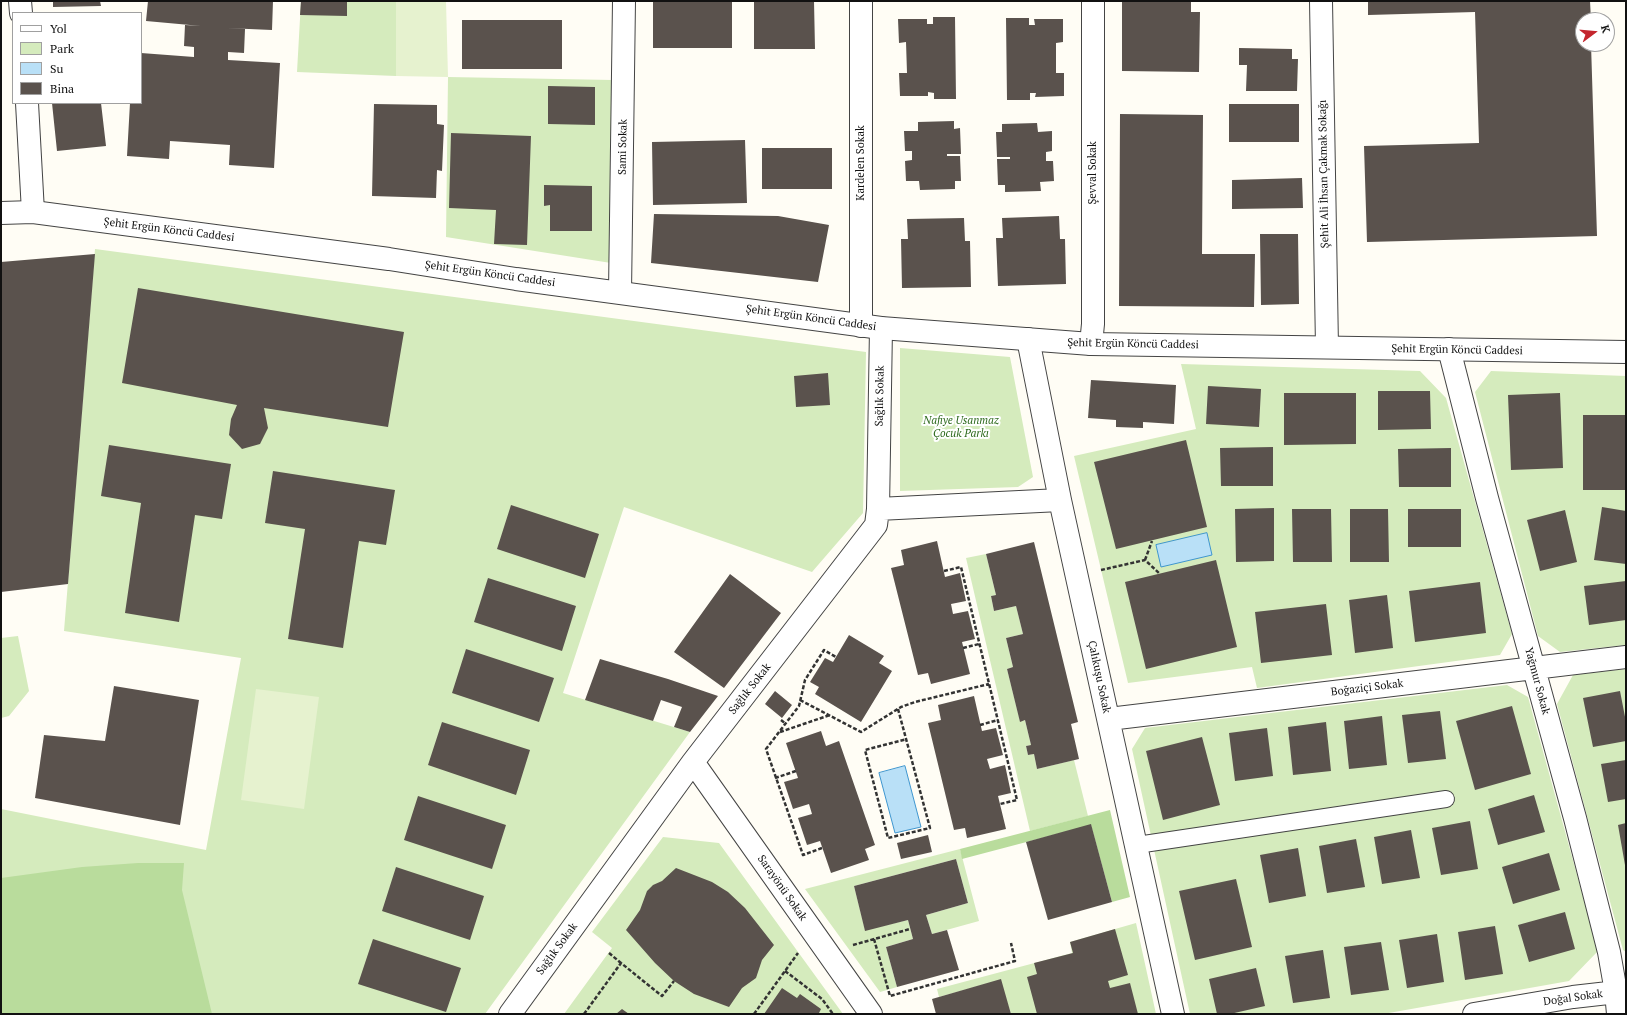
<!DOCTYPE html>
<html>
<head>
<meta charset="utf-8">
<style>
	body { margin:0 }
	#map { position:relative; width:1627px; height:1015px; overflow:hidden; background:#fffdf5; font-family:"PT Serif",serif }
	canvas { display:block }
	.frame { position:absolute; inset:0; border:2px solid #111; pointer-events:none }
	.legend { position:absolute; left:12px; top:12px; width:130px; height:92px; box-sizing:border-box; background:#fff; border:1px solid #a0a0a0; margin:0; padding:5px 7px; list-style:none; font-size:12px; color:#111 }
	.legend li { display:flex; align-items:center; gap:8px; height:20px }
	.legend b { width:20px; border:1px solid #a0a0a0 }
	.north { position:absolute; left:1575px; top:12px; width:40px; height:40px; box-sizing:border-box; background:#fff; border:1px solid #a0a0a0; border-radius:50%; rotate:74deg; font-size:11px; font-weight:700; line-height:16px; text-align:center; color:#111 }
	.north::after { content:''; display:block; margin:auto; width:14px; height:18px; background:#c4262e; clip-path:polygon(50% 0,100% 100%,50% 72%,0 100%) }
</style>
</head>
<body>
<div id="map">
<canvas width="1627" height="1015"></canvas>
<div class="frame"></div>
<ul class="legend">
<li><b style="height:5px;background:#fff"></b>Yol</li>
<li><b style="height:11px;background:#d5ebbd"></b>Park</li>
<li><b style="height:11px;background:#b9e0f7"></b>Su</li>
<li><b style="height:11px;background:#5a524d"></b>Bina</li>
</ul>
<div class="north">K</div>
</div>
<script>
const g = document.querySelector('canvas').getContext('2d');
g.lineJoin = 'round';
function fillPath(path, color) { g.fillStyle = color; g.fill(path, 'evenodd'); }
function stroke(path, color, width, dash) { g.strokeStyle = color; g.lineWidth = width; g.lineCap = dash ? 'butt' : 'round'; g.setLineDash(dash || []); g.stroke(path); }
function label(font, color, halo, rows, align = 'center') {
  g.font = font + ' "PT Serif",serif'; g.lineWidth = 4; g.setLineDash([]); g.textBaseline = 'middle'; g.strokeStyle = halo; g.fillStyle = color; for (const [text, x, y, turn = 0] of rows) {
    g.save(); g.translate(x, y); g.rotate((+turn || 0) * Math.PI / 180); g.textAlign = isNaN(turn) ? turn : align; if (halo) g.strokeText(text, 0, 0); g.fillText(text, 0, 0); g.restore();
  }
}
const green = new Path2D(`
	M301 1H396V76L297 72Z
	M448 77 613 80 611 263 446 237Z
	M95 249 866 352 863 513 812 572 624 507 563 693 690 732 485 1014H1V809L206 850 241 658 64 631Z
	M900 348 1010 357 1033 477 1018 487 900 491Z
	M1181 364 1420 371 1446 398 1512 634 1500 655 1257 688 1252 667 1128 683 1074 456 1196 429Z
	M1491 371 1626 376V645L1560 652 1538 636 1475 392Z
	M986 554 996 595 991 596 994 611 1016 606 1023 634 1006 638 1013 667 1007 669 1020 721 1025 720 1031 745 1026 746 1028 755 1034 754 1037 769 1074 760 1088 816 1030 831 966 558Z
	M18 636 29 691 9 716 1 718V638Z
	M1626 669V952L1623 950 1557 704 1573 675Z
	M1507 685 1528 697 1598 951 1569 981 1383 1014H1190L1132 749 1145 728Z
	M663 837 719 843 843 1014H564L612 948 592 932Z
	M960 849 979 921 932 934 926 915 968 903 956 859 854 886 865 930 908 920 913 939 886 947 897 987 880 992 805 889Z
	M1136 923 1156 1014H1011L1000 980 939 997 937 989 1072 953 1070 942Z`);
const forest = new Path2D(`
	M1110 810 1130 897 1112 902 1091 825 962 859 960 849Z
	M138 863H184L182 890 212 1014H1V878L82 867Z`);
const pitch = new Path2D(`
	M396 1H446L448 77 396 76Z
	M256 689 319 697 304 809 241 800Z`);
const water = new Path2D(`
	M1207 533 1212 555 1161 567 1156 545Z
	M905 766 921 827 895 833 879 773Z`);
const building = new Path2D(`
	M53 1H100L101 6 53 7Z
	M148 1H273L272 30 226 28 245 29 244 53 228 52V60L280 63 274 168 229 165 230 145 170 141 169 159 127 156 130 103H141V53L194 57V47L184 46 185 25 201 26 146 21Z
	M301 1H347V16L300 15Z
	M653 1H732V48H653Z
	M754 1H814L815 49H754Z
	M1122 1H1191V12H1200L1199 72 1122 71Z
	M1368 1H1590L1591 20H1583V44H1591L1597 236 1367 242 1364 146 1479 143 1475 12 1368 15Z
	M933 17H955L956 99H934V93L928 92V96H900L899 73H907L906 42 899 43 898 19H927V24H933Z
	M1006 18H1029V25H1035L1034 19H1063V42L1056 43V73H1064V96L1035 97 1036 93H1030V100H1007Z
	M462 20H562V69H462Z
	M1239 48 1292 49V59H1298L1297 91H1246L1247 65H1239Z
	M548 86 595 87V125L548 124Z
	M52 103H101L106 146 57 151Z
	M374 104 437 105V124L444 125 442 171 437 170 436 198 372 196Z
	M1229 104H1299V142H1229Z
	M1120 114 1203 115 1202 254H1255L1254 307 1119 306Z
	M954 121V129L960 128 961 154H947V156H960L961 181H955V189L920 190 919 181H906L905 161 912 160V151H905L904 131H918V122Z
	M1037 123 1038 132 1052 131V151L1046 152V161H1053L1054 181 1040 182 1041 191 1005 192V185H998L997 159H1010V157H997L996 132H1002V124Z
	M451 133 531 136 527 245 494 244 496 210 449 208Z
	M745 140 747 203 653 205 652 142Z
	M762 148H832V189H762Z
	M1302 178 1303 208 1232 209V180Z
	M544 185 592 186V231H550V205L544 206Z
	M654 214 778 216 829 225 818 282 651 263Z
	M1059 216 1060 239H1065L1066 284 998 286 996 238H1003L1002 218Z
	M964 218 965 241H970L971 287 902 288 901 239H908L907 219Z
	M1260 234H1298L1299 304 1261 305Z
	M95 254 68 584 1 592V262Z
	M138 288 404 332 388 427 264 408 268 428 260 444 242 449 229 435 231 419 237 405 122 383Z
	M828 373 830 405 796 407 794 376Z
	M1091 380 1176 385 1174 424 1143 422V428L1116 427V420L1088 418Z
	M1208 386 1261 389 1259 427 1206 424Z
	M1378 391H1430L1431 429 1378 430Z
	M1284 393H1356V444L1284 445Z
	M1560 393 1563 468 1511 470 1508 395Z
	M1583 415H1626V490H1583Z
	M1186 440 1207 527 1116 549 1094 462Z
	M109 445 231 464 222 519 195 515 179 622 125 613 141 503 101 496Z
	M1273 447V486H1221L1220 448Z
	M1451 448V487H1399L1398 449Z
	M273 471 395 490 386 545 359 541 343 648 288 639 305 529 265 523Z
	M511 505 599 534 585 578 497 549Z
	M1602 507 1626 511V564L1594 560Z
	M1274 508V561L1236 562 1235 509Z
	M1292 509H1331L1332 562H1293Z
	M1350 509H1388L1389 562H1350Z
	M1408 509H1461V547H1408Z
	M1565 510 1577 562 1540 571 1527 520Z
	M937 541 945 577 960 573 966 601 951 604 953 614 968 611 975 639 962 642 970 674 931 684 928 673 918 675 891 568 904 565 901 550Z
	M1034 542 1078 722 1071 724 1079 759 1037 769 1034 754 1028 755 1026 746 1031 745 1025 720 1020 722 1007 669 1013 667 1006 638 1023 634 1016 606 994 611 991 596 996 595 986 554Z
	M1216 560 1237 647 1146 669 1125 582Z
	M730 574 781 613 724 688 674 652Z
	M488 578 576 606 562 651 474 622Z
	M1626 581V620L1589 625 1584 586Z
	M1480 582 1486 633 1415 642 1409 591Z
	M1387 595 1393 648 1355 653 1349 600Z
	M1326 604 1332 655 1261 663 1255 612Z
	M849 635 884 656 879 663 892 671 861 722 815 694 819 687 810 682 825 658 833 662Z
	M466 649 554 678 539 722 452 693Z
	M600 659 668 679 718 696 690 732 674 727 682 707 661 700 653 721 585 700Z
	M114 686 199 700 180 825 35 798 44 735 105 741Z
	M775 691 792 705 782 718 765 704Z
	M1620 691 1626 722V741L1593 747 1583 698Z
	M974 696 982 731 996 728 1003 755 987 759 990 769 1005 765 1011 793 998 796 1006 829 967 838 965 828 954 830 928 723 941 720 938 705Z
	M1512 706 1531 774 1475 790 1456 721Z
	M1440 711 1446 759 1408 763 1402 715Z
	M1382 716 1387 765 1349 769 1344 721Z
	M442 722 530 750 516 795 428 765Z
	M1326 722 1331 771 1293 775 1288 727Z
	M1267 728 1273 776 1235 781 1229 733Z
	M821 731 826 746 839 741 875 845 865 849 869 860 831 873 820 841 807 845 798 818 812 814 809 804 793 809 784 782 798 778 786 743Z
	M1202 737 1220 805 1163 820 1146 751Z
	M1626 760V799L1608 802 1601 764Z
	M1534 795 1545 832 1498 845 1488 809Z
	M418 796 506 825 492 869 404 840Z
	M1470 821 1478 869 1441 875 1432 828Z
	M1626 823V865H1625L1618 825Z
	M1091 824 1112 902 1048 920 1026 842Z
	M1411 830 1420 878 1382 884 1374 837Z
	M928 835 932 852 901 859 897 843Z
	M1356 839 1365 887 1327 893 1319 846Z
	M1298 848 1306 896 1269 903 1260 855Z
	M1549 853 1560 890 1513 904 1502 867Z
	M956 859 968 903 926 915 932 934 947 930 959 970 897 987 886 947 913 939 908 920 865 931 854 886Z
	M396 867 484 896 470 940 382 911Z
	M676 868 712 882 728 892 745 908 774 945 762 960 756 978 742 988 729 1007 694 994 674 981 655 963 626 930 640 910 647 891 653 885 662 881Z
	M1236 879 1252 947 1195 960 1179 891Z
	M1565 912 1575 949 1529 962 1518 925Z
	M1495 926 1503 974 1465 980 1458 932Z
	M1115 929 1128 975 1108 981 1110 988 1130 983 1138 1014H1037L1027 977 1037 974 1034 963 1073 953 1070 942Z
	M1437 934 1444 982 1407 988 1399 940Z
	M373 939 461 968 446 1012 358 984Z
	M1381 942 1389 990 1351 995 1344 947Z
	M1323 950 1330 998 1293 1003 1285 956Z
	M1256 968 1265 1006 1230 1014H1217L1209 979Z
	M1001 979 1011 1014H936L932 999Z
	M782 988 797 998 800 994 821 1009 819 1013 820 1014H764Z
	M622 1009 629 1014H616Z`);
const path = new Path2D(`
	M1145 560 1152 541
	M1101 570 1145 560 1160 574
	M944 571 961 567 1017 800 1000 804
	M963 648 979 644
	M800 700 861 732 901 707 915 702 989 684
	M898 709 930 828 888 838 865 750 907 739
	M781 720 786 724
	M980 725 998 720
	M780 732 830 715
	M775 778 796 771
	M822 848 803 855 766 749 799 706 805 680 824 650 836 657
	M874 939 890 996 1015 961 1011 943
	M853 945 910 929
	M609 953 621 963
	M785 971 822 999 833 1014
	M584 1014 621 963 662 996 674 981
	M754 1014 798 953`);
const service = new Path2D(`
	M1137 845 1446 799`);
const minor = new Path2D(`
	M20 1 21 13
	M861 1V326
	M1321 1 1327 347
	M27 103 33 212
	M620 292 624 1
	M1028 339 1060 500 1173 1014
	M1091 344 1093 324V1
	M1449 349 1487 498 1575 818 1609 952 1616 992 1618 1014
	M878 509 1060 500
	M1109 719 1626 657
	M693 762 871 1014
	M510 1014 693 762 876 525 878 509 881 328
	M1474 1014 1573 997 1626 991`);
const tertiary = new Path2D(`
	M1 213 33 212 389 259 516 279 881 328 1091 344 1626 352`);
const streetNames = [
	["Sami Sokak",623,147,-89],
	["Kardelen Sokak",861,163,-90],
	["Şevval Sokak",1093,173,-90],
	["Şehit Ali İhsan Çakmak Sokağı",1324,174,-91],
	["Şehit Ergün Köncü Caddesi",169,230,7],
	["Şehit Ergün Köncü Caddesi",490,274,8],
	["Şehit Ergün Köncü Caddesi",811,318,8],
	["Şehit Ergün Köncü Caddesi",1133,344,1],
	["Şehit Ergün Köncü Caddesi",1457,350,1],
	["Sağlık Sokak",880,396,-89],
	["Çalıkuşu Sokak",1099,677,78],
	["Yağmur Sokak",1537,681,75],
	["Boğaziçi Sokak",1367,688,-7],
	["Sağlık Sokak",750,689,-52],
	["Sarayönü Sokak",782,888,55],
	["Sağlık Sokak",557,949,-54],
	["Doğal Sokak",1573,998,-8]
];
const parkNames = [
	["Nafiye Usanmaz",961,421],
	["Çocuk Parkı",961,434]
];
fillPath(green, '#d5ebbd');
fillPath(forest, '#b9dc9c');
fillPath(pitch, '#e6f2cf');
fillPath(water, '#b9e0f7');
stroke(water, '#3f96cf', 1);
fillPath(building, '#5a524d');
stroke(service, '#444', 18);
stroke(minor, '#444', 24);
stroke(tertiary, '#444', 24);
stroke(path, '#333', 2.5, [4, 2]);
stroke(service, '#fff', 16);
stroke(minor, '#fff', 22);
stroke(tertiary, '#fff', 22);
label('11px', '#111', '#fff', streetNames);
label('italic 11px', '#2f6b1f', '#fff', parkNames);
</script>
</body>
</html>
